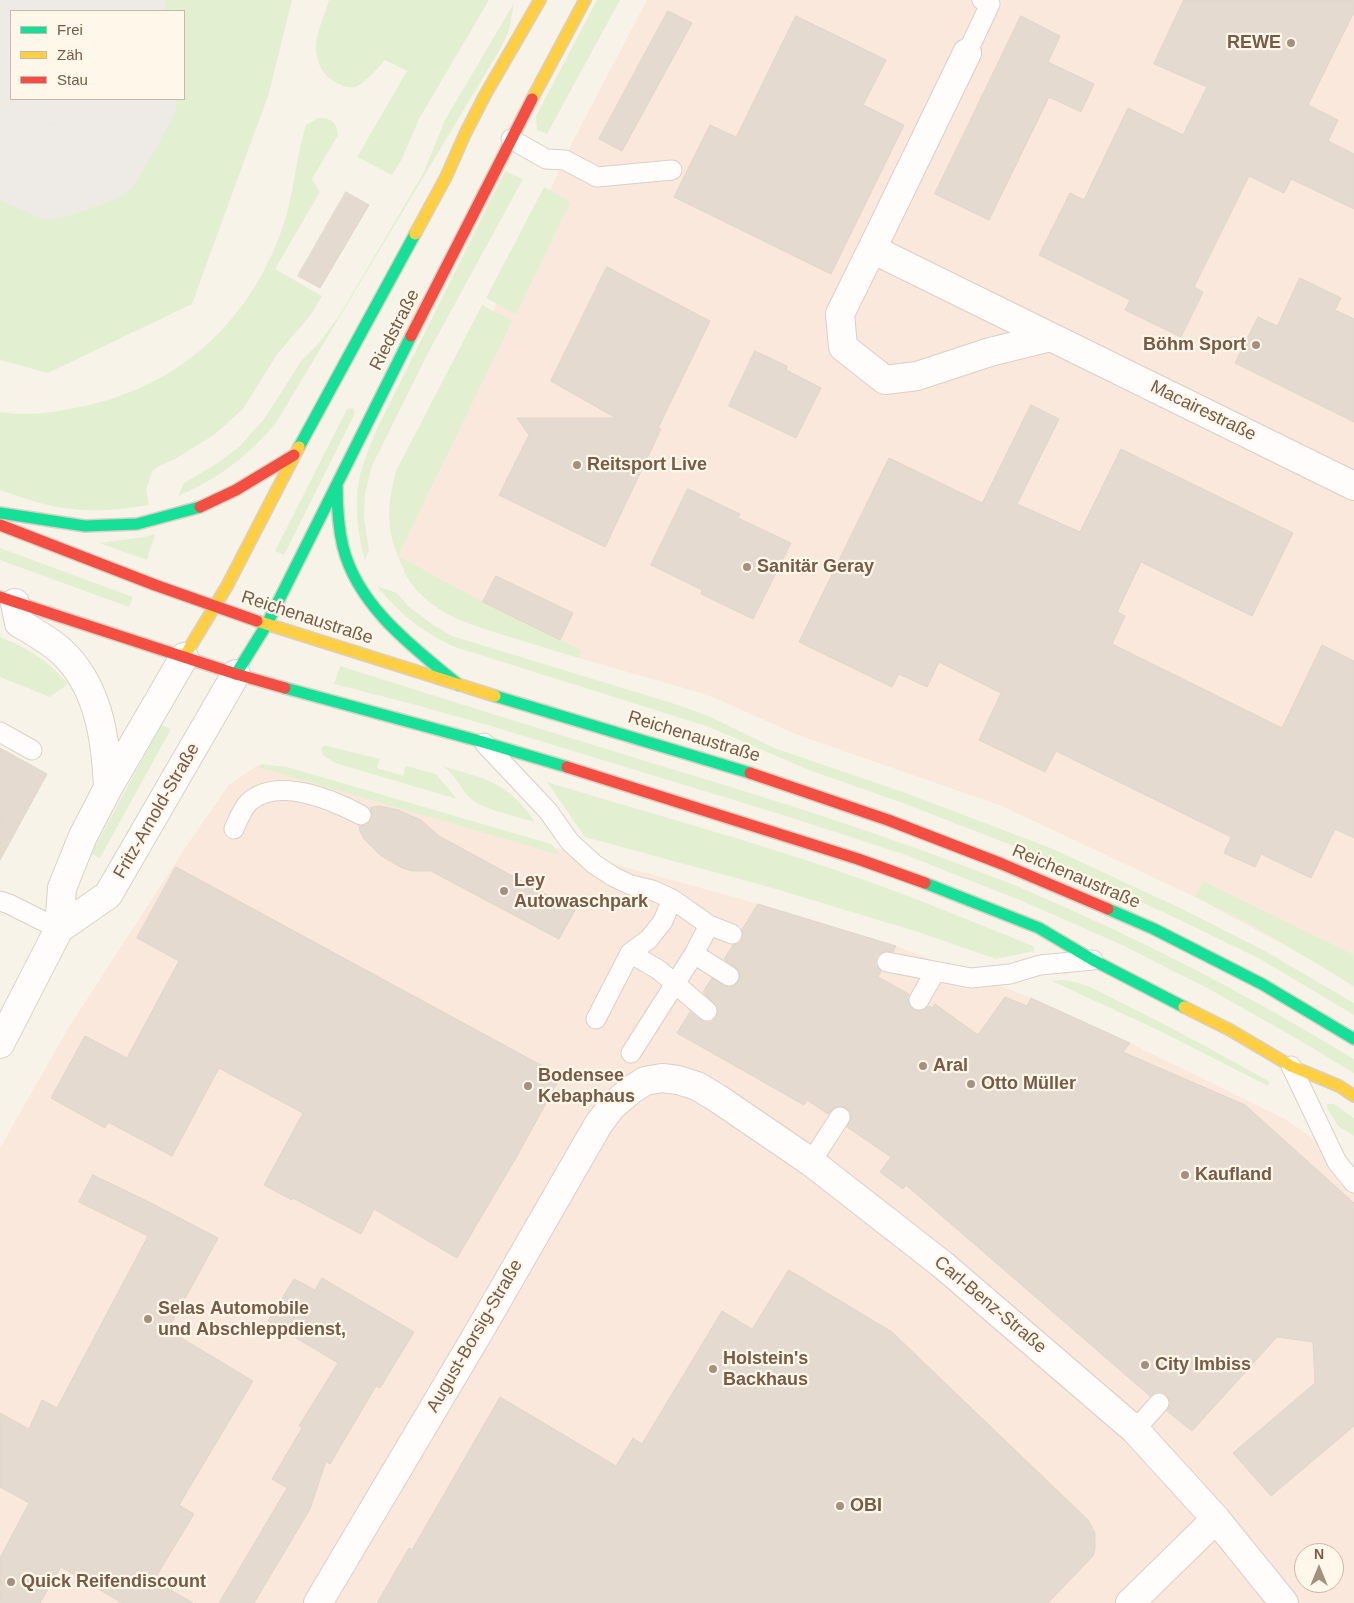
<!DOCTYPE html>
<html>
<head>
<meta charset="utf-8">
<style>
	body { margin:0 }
	#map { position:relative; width:1354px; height:1603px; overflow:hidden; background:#f8f3e8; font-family:Arial,sans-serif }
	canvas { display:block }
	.legend { position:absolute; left:10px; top:10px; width:175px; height:90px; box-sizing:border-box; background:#fff8ea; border:1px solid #c9b9a8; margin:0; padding:6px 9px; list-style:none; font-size:15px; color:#785a46 }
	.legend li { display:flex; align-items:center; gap:10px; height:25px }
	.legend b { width:25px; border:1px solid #c9b9a8 }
	.north { position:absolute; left:1294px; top:1543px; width:50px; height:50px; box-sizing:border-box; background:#fff8ea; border:1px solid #c9b9a8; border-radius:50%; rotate:0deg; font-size:14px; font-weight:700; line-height:20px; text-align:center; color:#785a46 }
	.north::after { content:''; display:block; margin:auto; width:18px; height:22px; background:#a5907f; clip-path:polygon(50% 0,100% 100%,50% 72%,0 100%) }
</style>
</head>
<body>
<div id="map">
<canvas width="1354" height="1603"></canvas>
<ul class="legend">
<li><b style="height:6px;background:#16e098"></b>Frei</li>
<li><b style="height:6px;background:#ffcf43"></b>Zäh</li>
<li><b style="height:6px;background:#f24e42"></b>Stau</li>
</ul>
<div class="north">N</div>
</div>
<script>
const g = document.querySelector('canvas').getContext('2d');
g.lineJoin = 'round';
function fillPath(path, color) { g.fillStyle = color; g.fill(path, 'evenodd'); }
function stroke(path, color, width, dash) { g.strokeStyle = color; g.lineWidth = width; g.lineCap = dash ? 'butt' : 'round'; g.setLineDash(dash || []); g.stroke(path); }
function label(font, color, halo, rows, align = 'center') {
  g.font = font + ' Arial,sans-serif'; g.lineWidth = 4.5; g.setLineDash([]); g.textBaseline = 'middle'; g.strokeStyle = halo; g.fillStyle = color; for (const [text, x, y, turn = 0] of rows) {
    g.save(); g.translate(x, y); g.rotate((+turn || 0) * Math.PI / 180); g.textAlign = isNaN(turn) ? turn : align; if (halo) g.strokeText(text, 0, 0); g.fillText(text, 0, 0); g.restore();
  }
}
const commercial = new Path2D(`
	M647 0H1354V987L1314 961 1195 897 1002 806 798 735 708 695 579 658 471 624 445 613 398 556 405 499 573 141Z
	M258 765 758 904 896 946 1031 998 1130 1043 1285 1119 1354 1167V1603H0V1148L69 1027 187 845 229 785ZM1304 1553H1334V1583H1304Z`);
const green = new Path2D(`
	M0 0H292L269 93 192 304 48 373 0 360ZM11 11H184V99H11Z
	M329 0H489L419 119 402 159 392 175 357 157 407 71 385 60C378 68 365 83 356 87 352 88 344 87 341 85 323 78 316 64 316 45 317 32 325 13 329 0Z
	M597 0H620L547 134 537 130 536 116Z
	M514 3 509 31 499 51 276 423C246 458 221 477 178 496L184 483 219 462 240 446 264 419 302 360 319 343 339 316 423 174 445 120Z
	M318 118C330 117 337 122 338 135L312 179 320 192 275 269 322 296 310 316 278 353 243 409 214 435 175 459 159 466 152 472 146 490 149 505C87 515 58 511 0 490V412C26 416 50 413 75 408 175 389 246 327 281 232 294 197 295 160 306 125Z
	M505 171 523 179 427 355 372 466 365 494 364 518 369 550 365 561C358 535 354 507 359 480 362 464 369 449 375 433Z
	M544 187 568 200 570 203 516 314 486 298Z
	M482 305 512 321 398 556 483 602 581 650 579 658C556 651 533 644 510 637 475 626 437 616 413 586 406 577 402 567 398 556 385 525 388 503 396 471Z
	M352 408 354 409 355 413 284 555 275 551 347 409Z
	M155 534 147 560 99 543 144 537Z
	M0 548 133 597 129 607 0 560Z
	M377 586 397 593 408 606 432 624 452 636 675 704 711 717 774 748 903 792 1053 849 1184 910 1263 950 1354 1003V1015L1260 959 1180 920 1050 860 900 802 809 770 709 727 452 646C419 629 401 615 377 586Z
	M0 637C28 648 49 661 68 684L50 697 0 677Z
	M340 666C451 701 563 736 675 770 768 798 860 827 951 861 977 871 1003 880 1028 891 1141 939 1249 995 1354 1059V1073L1294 1037 1207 988 1122 945 1022 901 906 855 786 816 491 726 401 701 334 684Z
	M161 725 171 729 100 858 91 854Z
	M323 746H327L380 759 377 768 403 776 406 766 436 774 457 799 335 763 323 755 321 749Z
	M261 764 287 767 551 844 560 855 258 767Z
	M442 766C486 779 507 781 535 822 519 817 482 809 471 799 460 789 456 774 442 766Z
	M547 782C655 815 764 844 870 882 925 902 979 924 1033 946L1034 951 996 959 915 931 769 887 585 837Z
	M1203 881 1354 955V986L1252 925 1195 897Z
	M1061 980C1085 981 1107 996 1128 1006 1176 1030 1224 1056 1270 1082L1268 1086 1160 1031 1052 981Z
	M1327 1104H1334L1354 1118V1136L1338 1126 1327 1108Z`);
const taxiway = new Path2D(`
	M0 150 51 174 98 158 132 99`);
const runway = new Path2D(`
	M31 0 52 11`);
const building = new Path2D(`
	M1184 0H1354V12L1308 105 1338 120 1328 141 1354 154V209L1291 179 1284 193 1249 176 1194 287 1203 292 1181 337 1125 310 1130 300 1039 255 1070 193 1084 200 1128 108 1183 135 1207 87 1154 64Z
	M668 11 692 23 622 151 599 139Z
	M796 16 886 60 863 105 904 125 831 274 674 197 710 125 736 137Z
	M1021 16 1060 36 1048 62 1094 84 1081 112 1049 97 989 220 935 194Z
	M346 192 369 205 320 288 298 276Z
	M607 267 710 321 658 428 661 429 605 547 499 495 529 435 517 418H616L551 381Z
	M1300 278 1341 298 1335 310 1354 319V422L1235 363 1258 317 1277 326Z
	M755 351 787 366 786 370 821 388 796 438 729 406Z
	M1031 405 1059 419 1017 504 1080 532 1121 449 1293 533 1252 616 1141 562 1117 612 1125 616 1112 644 1282 728 1322 645 1354 661V838L1335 829 1311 878 1261 854 1255 867 1224 853 1231 838 1229 836 1056 751 1045 772 979 740 1001 693 939 662 927 687 899 674 892 687 799 642 889 458 982 503Z
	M688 489 740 514 738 518 791 543 753 619 701 594 702 590 651 565Z
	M496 576 573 613 560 640 483 602Z
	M0 748 47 774 0 860Z
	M380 806 398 810 421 820 439 836 575 910 559 939 431 871H412L400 867 380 855 364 839 360 831 359 826 367 825 371 820 372 814 370 808Z
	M176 867 561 1076 517 1156 457 1258 374 1209 361 1234 293 1198 292 1200 264 1185 303 1113 219 1068 172 1156 108 1122 105 1128 51 1098 85 1036 127 1058 179 961 137 938Z
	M758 904 896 946 893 952 884 951 878 955 876 959V965L881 971 878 977 909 994 908 1000 909 1005 914 1010 920 1011 925 1009 929 1006 932 1008 935 1004 978 1035 1005 997 1027 1006 1031 998 1130 1043 1123 1052 1245 1105 1354 1203V1426L1271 1496 1233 1453 1315 1383 1313 1342 1277 1337 1192 1431 1167 1411 1170 1406V1400L1166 1394 1162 1392H1156L1150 1396 906 1185 903 1189 880 1172 891 1157 847 1127 851 1117 850 1112 846 1108 841 1106 835 1107 828 1114 807 1100 804 1105 677 1033 690 1012 704 1022H710L716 1018 718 1013 717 1007 703 992 712 978 728 987 734 986 738 982 740 976 739 970 724 959 733 945 739 943 742 939V930Z
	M93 1175 149 1202 218 1238 168 1330 253 1381 179 1505 194 1514 154 1580 193 1603H122L61 1567 40 1603H0V1558L29 1503 0 1487V1413L29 1429 42 1400 57 1408 148 1236 79 1202Z
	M789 1270 892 1332 1088 1520 1095 1533V1549L1093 1556 1048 1603H377L409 1548 412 1550 500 1397 616 1466 633 1438 642 1444 722 1311 752 1329Z
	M322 1278 414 1332 380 1388 376 1386 330 1464 326 1461 310 1509 254 1603H219L287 1488 272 1479 302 1428 299 1426 338 1363 268 1321 294 1279 315 1290Z`);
const lane = new Path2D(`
	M967 53 990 4 982 0
	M511 139 546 159 565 160 597 177 672 170
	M0 732 32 750
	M484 743 548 811 570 842 594 864 614 877 631 885 652 890 672 899 709 925 732 934
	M234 829C238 820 242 809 249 802 278 776 333 800 361 815
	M0 901 9 904 59 929
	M630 953 659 970 707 1011
	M694 954 729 976
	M887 962 971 978 1010 974 1040 965 1093 960
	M919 1000 935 972
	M596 1019 630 953 649 939 663 921 672 899
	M631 1053 694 954 709 925
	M1291 1066 1337 1162 1354 1183
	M811 1162 840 1117
	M1135 1430 1159 1403`);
const street = new Path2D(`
	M872 249 967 53
	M1051 337 990 352 917 376 885 380 843 347 840 314 872 249 1354 486
	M15 603 19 623C34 632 49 640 61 651 99 686 106 740 108 788
	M59 929 108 895 236 674
	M0 1044 59 929 62 888 83 836 108 788 184 657
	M318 1603 480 1330 598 1125 612 1106 631 1090 645 1081 662 1078 678 1080 697 1086 717 1098 811 1162 943 1265 1135 1430 1216 1519 1284 1603
	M1130 1603 1216 1519`);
const fast = new Path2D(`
	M299 447 415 234
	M337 486C337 507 338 526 343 547 358 607 414 648 459 685
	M0 513 85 526 137 524 200 507
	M236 674 267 624 411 336
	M285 688 483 742 567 767
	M495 696 750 773
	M925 883 1039 928 1093 960 1184 1007
	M1108 909 1154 929 1262 984 1354 1039`);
const slow = new Path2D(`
	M532 99 585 0
	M415 234 446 177 465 134 485 95 540 0
	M257 621 495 696
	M184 657 227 586 299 447
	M1184 1007 1230 1030 1291 1066 1339 1086 1354 1096`);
const jam = new Path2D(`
	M411 336 532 99
	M200 507 236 490 294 455
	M0 525 155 585 257 621
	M0 597 236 674 285 688
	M567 767 858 859 925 883
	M750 773 888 820 1002 864 1108 909`);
const markers = [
	[1291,43,5,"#a5907f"],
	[1256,345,5,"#a5907f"],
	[577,465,5,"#a5907f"],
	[747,567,5,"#a5907f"],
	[504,891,5,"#a5907f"],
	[923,1066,5,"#a5907f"],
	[971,1084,5,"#a5907f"],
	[528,1086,5,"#a5907f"],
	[1185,1175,5,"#a5907f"],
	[148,1319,5,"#a5907f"],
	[1145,1365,5,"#a5907f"],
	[713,1369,5,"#a5907f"],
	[840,1506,5,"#a5907f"],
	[11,1582,5,"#a5907f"]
];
const poiNames = [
	["REWE",1281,43,"right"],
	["Böhm Sport",1246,345,"right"],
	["Reitsport Live",587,465],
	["Sanitär Geray",757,567],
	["Ley",514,881],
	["Autowaschpark",514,902],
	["Aral",933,1066],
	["Bodensee",538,1076],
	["Kebaphaus",538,1097],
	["Otto Müller",981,1084],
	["Kaufland",1195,1175],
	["Selas Automobile",158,1309],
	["und Abschleppdienst,",158,1330],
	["Holstein's",723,1359],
	["Backhaus",723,1380],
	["City Imbiss",1155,1365],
	["OBI",850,1506],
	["Quick Reifendiscount",21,1582]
];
const streetNames = [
	["Riedstraße",395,330,-63],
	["Macairestraße",1203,411,26],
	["Reichenaustraße",307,618,18],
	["Reichenaustraße",694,737,17],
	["Fritz-Arnold-Straße",157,811,-60],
	["Reichenaustraße",1076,877,23],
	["Carl-Benz-Straße",990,1305,40],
	["August-Borsig-Straße",475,1336,-60]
];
fillPath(commercial, '#f9e8db');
fillPath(green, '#e2f0d1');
stroke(taxiway, '#eeeae6', 90);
stroke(runway, '#eeeae6', 226);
fillPath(building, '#e5dacf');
stroke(building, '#e1d6ca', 1);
stroke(lane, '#dad0c6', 21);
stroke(street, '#dad0c6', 30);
stroke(fast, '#d9cfc4', 14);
stroke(slow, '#d9cfc4', 14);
stroke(jam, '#d9cfc4', 14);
stroke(lane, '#fefdfc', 19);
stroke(street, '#fefdfc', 28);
stroke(fast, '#16e098', 11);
stroke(slow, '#ffcf43', 11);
stroke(jam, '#f24e42', 11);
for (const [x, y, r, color] of markers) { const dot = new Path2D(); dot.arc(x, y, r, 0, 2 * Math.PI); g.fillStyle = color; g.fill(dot); stroke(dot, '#fff8ea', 2); }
label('bold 18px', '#785a46', '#fff8ea', poiNames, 'left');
label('18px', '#785a46', '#fff8ea', streetNames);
</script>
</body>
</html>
